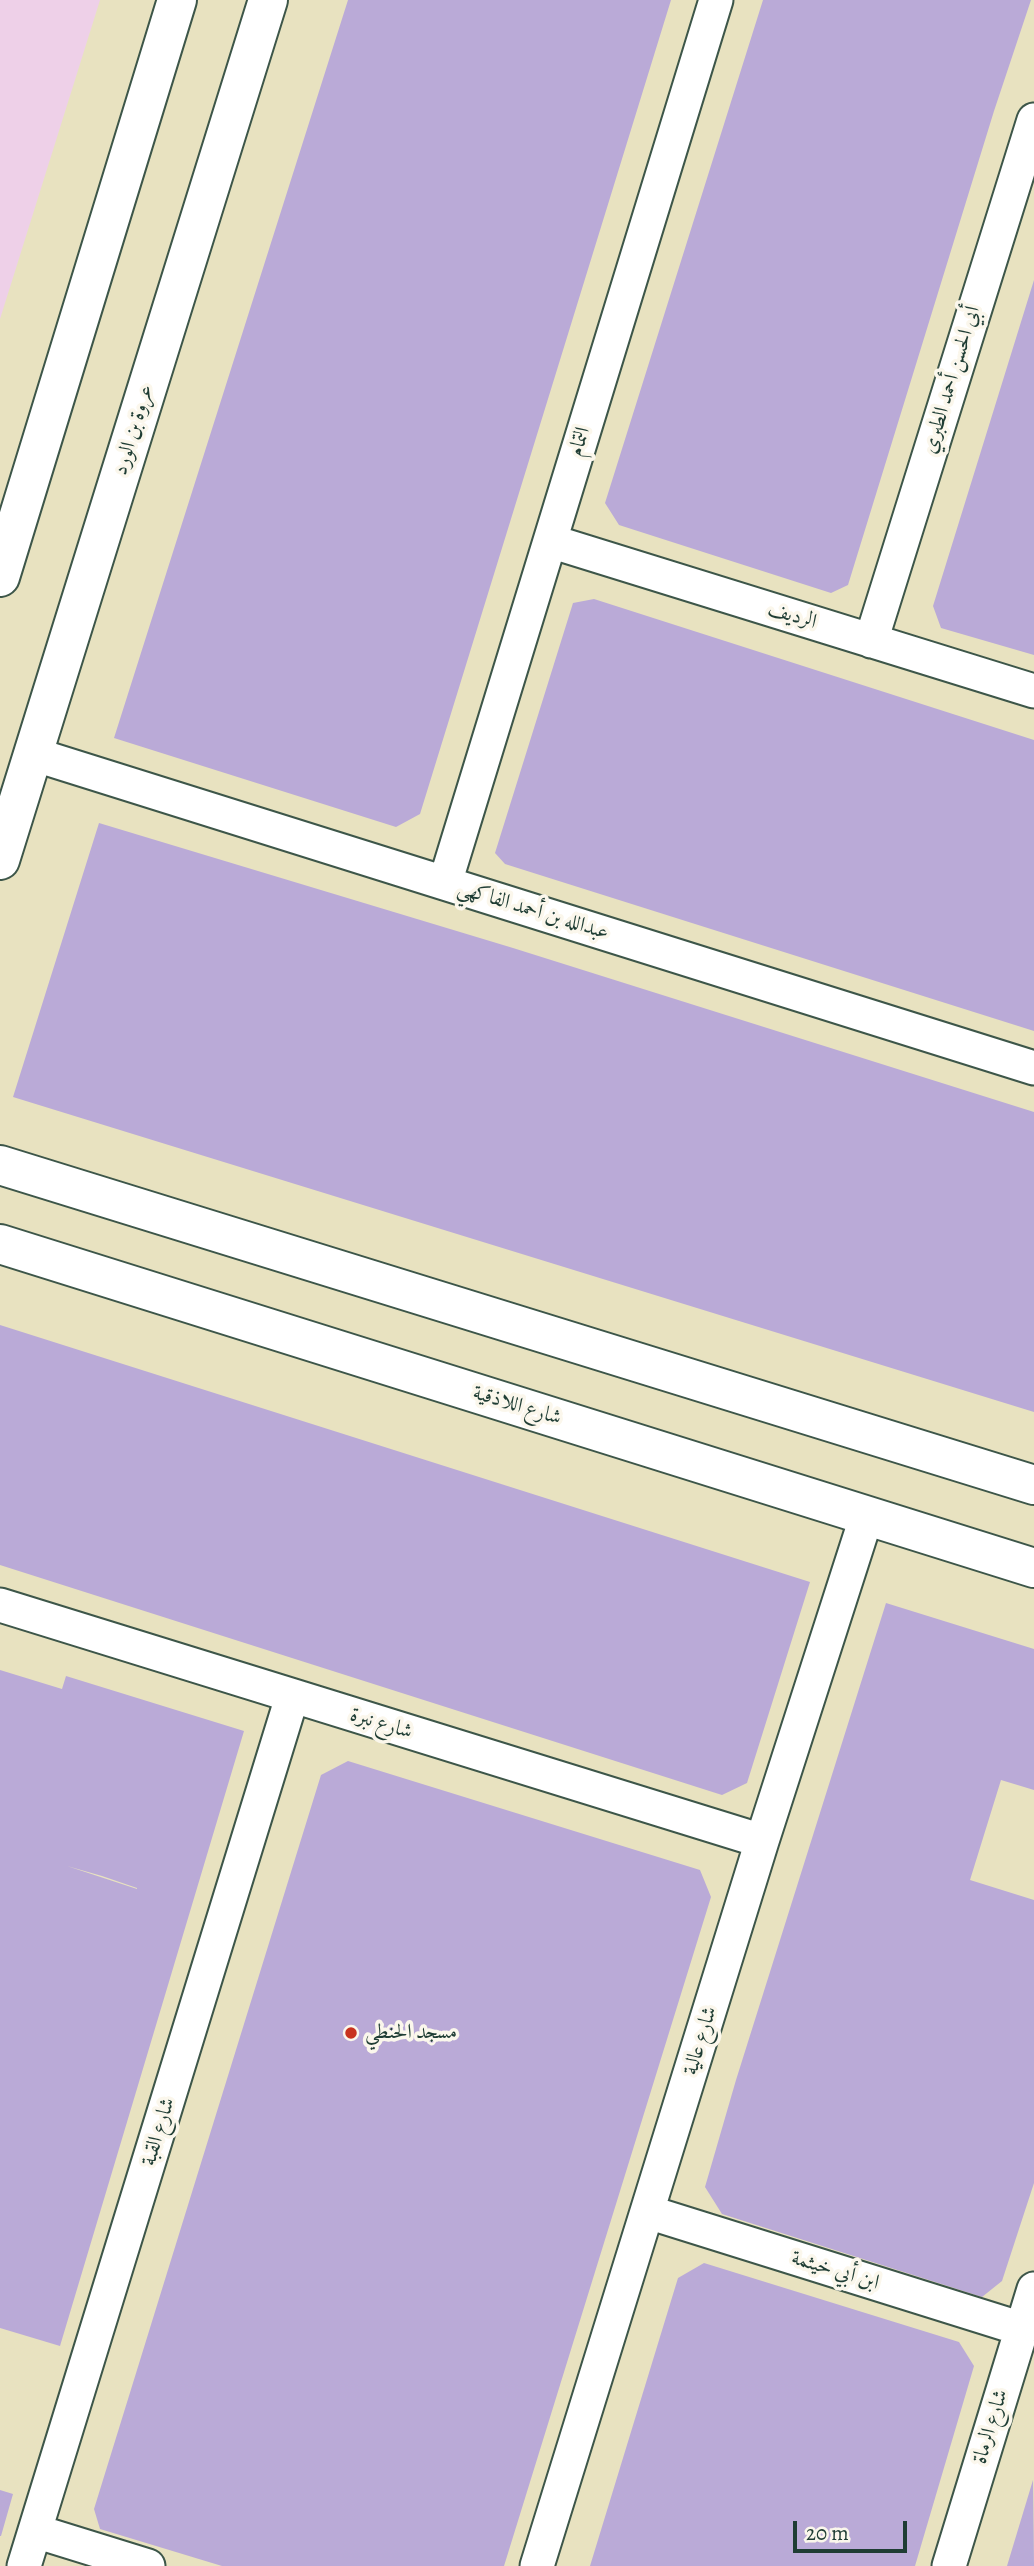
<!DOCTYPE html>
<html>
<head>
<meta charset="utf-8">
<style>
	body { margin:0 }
	#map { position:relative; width:1034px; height:2566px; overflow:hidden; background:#e8e2c0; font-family:Alegreya,serif }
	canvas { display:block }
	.scale { position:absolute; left:793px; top:2521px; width:114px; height:32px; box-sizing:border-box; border:4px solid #1f3d34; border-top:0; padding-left:9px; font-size:21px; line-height:24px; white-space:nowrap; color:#1f3d34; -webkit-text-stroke:5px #fbf7ec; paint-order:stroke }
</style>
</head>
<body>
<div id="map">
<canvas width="1034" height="2566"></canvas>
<div class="scale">20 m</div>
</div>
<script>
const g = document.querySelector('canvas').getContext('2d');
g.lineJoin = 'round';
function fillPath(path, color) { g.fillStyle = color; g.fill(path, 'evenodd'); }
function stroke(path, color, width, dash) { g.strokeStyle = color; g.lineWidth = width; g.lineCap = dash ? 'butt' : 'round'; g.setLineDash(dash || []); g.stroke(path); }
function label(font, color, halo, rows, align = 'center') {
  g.font = font + ' Alegreya,Amiri,serif'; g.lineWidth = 7; g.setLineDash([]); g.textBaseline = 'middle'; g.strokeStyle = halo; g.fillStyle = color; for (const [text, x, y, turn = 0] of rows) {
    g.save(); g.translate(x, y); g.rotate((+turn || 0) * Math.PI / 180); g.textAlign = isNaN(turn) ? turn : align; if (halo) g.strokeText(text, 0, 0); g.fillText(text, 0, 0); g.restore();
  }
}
const built = new Path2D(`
	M0 0H100L0 319Z`);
const building = new Path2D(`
	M348 0H671L420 814 396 827 114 738Z
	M763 0H1031L994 111 848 585 831 593 619 525 605 503Z
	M1034 280V655L941 628 933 606Z
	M594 599 1034 740V1031L505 864 495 853 573 603Z
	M99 823 513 948 1034 1112V1412L13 1097Z
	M0 1325 810 1582 747 1783 722 1795 0 1565Z
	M886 1603 1034 1649V1790L1001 1780 970 1880 1034 1900V2183L1002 2281 982 2297 722 2214 705 2187 736 2080Z
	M0 1670 62 1689 66 1676 244 1731 60 2346 0 2328ZM67 1866 102 1876 137 1888V1889Z
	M348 1761 700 1870 711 1897 504 2566H222L100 2529 94 2509 321 1775Z
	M704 2263 959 2342 974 2366 915 2566H590L678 2278Z
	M1033 2480 1034 2566H1007Z
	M0 2490 13 2494 1 2536H0Z`);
const minor = new Path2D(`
	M550 541 1034 691
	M871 641 1034 120
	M33 754 1034 1068
	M445 883 716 0
	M0 1605 762 1841
	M648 2212 1022 2329
	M35 2531 148 2566
	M24 2566 292 1697
	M537 2566 762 1841 867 1515
	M949 2566 1034 2289`);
const tertiary = new Path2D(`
	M0 577 177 0
	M0 860 268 0
	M0 1165 1034 1485
	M0 1244 1034 1568`);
const markers = [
	[351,2033,7,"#c8321e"]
];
const streetNames = [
	["أبي الحسن أحمد الطبري",952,380,-73],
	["عروة بن الورد",134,430,-73],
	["التمام",580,442,-73],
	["الرديف",792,616,17],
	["عبدالله بن أحمد الفاكهي",533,911,17],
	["شارع اللاذقية",517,1406,17],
	["شارع نبرة",381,1724,17],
	["شارع عالية",701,2041,-73],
	["شارع القبة",159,2132,-73],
	["ابن أبي خيثمة",835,2271,17],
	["شارع الرماة",991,2427,-73]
];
const poiNames = [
	["مسجد الحنطي",365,2033]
];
fillPath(built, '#eed0e8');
fillPath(building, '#baaad7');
stroke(minor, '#3d5649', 37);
stroke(tertiary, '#3d5649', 42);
stroke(minor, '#fff', 33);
stroke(tertiary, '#fff', 38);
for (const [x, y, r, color] of markers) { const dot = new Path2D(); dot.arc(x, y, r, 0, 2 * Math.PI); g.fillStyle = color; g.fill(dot); stroke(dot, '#fbf7ec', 2.5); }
label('21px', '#1f3d34', '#fbf7ec', streetNames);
label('21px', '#1f3d34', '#fbf7ec', poiNames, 'left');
</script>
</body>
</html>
